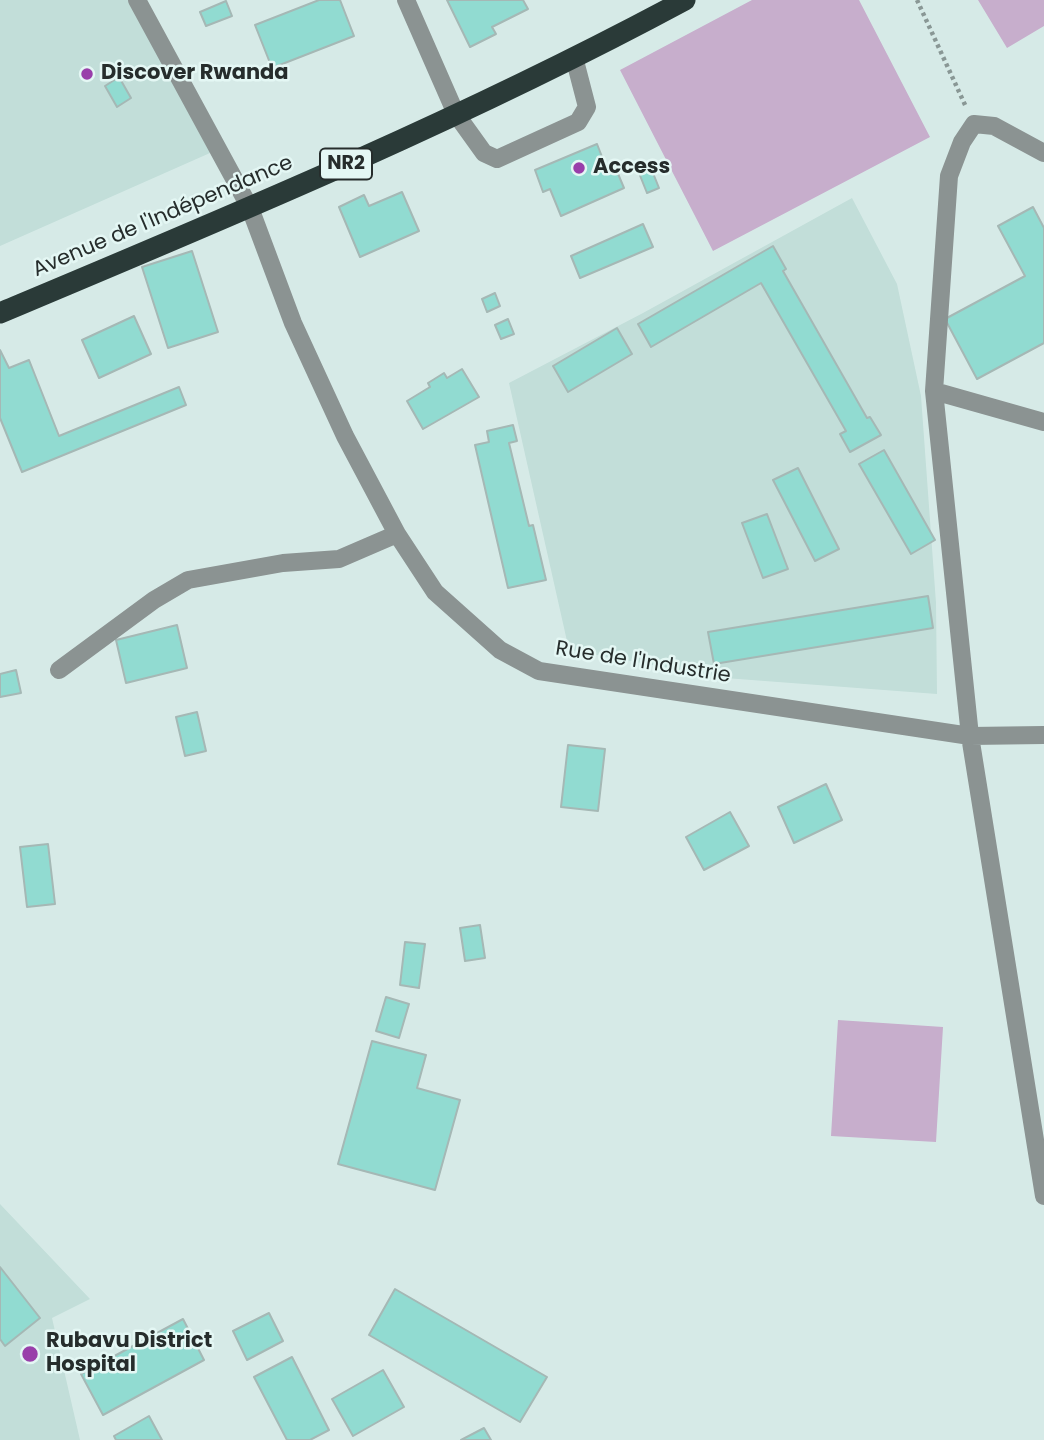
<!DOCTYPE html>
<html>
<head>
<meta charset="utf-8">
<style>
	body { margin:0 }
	canvas { display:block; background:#d6eae7 }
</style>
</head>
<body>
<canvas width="1044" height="1440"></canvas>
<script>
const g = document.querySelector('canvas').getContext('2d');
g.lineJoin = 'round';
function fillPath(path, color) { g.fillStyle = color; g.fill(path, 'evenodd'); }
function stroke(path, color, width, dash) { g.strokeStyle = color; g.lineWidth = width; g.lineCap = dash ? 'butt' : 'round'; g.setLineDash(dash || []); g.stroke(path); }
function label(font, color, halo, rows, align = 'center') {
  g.font = font + ' Poppins,sans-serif'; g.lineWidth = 5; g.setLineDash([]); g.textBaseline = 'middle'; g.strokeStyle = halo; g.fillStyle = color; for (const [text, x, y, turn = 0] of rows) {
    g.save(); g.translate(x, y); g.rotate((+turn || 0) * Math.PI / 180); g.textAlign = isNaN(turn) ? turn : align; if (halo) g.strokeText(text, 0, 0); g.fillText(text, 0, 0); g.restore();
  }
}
const built = new Path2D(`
	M0 0H128L219 149 0 246Z
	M852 198 897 284 921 396 936 603 937 694 725 678 569 650 509 383 643 313Z
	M0 1204 90 1299 52 1318 80 1440H0Z`);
const green = new Path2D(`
	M752 0H859L930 137 713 251 620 70Z
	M978 0H1044V26L1007 48Z
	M838 1020 943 1027 936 1142 831 1136Z`);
const building = new Path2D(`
	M319 0H340L354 36 272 68 255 25Z
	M447 0H523L528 9 492 27 496 34 470 47Z
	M226 1 232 16 206 26 200 12Z
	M119 77 131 98 117 107 105 86Z
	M597 144 608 172 616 169 624 188 561 216 550 189 543 192 535 170Z
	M651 168 659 188 647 193 639 173Z
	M402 192 419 231 360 257 339 207 364 195 369 206Z
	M1033 207 1044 228V343L977 379 945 319 1025 276 998 226Z
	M643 224 653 247 580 278 571 256Z
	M773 246 786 269 783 271 867 418 870 417 881 435 850 452 840 434 846 431 761 283 651 347 638 324Z
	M192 251 218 332 168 348 142 267Z
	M495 293 500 306 487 312 482 299Z
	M134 316 151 354 99 378 82 340Z
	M508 319 514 334 501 339 495 325Z
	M617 328 632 354 568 392 553 366Z
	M0 350 9 368 29 360 59 436 179 387 186 405 22 472 0 418Z
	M462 369 479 397 423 429 407 401 430 387 428 383 444 373 447 378Z
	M513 425 517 441 509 443 529 526 533 525 546 580 508 588 475 445 489 442 487 431Z
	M884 450 935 540 911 554 859 464Z
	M798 468 839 549 815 561 773 480Z
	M767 514 788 569 763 578 742 523Z
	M928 596 933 628 714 664 708 632Z
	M177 625 187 668 126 683 116 640Z
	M16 670 21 693 0 697V674Z
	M197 712 206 751 185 756 176 717Z
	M568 745 605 749 598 811 561 807Z
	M826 784 842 820 794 843 778 807Z
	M730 812 749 846 704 870 686 837Z
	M48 844 55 904 27 907 20 847Z
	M480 925 485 958 465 961 460 928Z
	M405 942 425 944 419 988 400 985Z
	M386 997 409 1004 399 1038 376 1031Z
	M372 1041 426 1055 417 1088 460 1100 435 1190 338 1164Z
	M0 1267 40 1318 5 1346 0 1339Z
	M395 1289 547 1377 520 1422 369 1335Z
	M269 1313 283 1341 247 1360 233 1331Z
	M183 1319 204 1360 103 1415 81 1374Z
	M292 1357 329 1430 310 1440H287L254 1377Z
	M383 1370 404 1407 353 1436 332 1399Z
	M149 1416 162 1440H116L114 1436Z
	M484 1428 491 1440H461Z`);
const path = new Path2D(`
	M917 0 966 107`);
const minor = new Path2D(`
	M137 0 250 208 293 323 345 436 397 534 435 592 500 650 539 671 970 736 1044 735
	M406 0 456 114 484 153 497 159 578 122 587 107 574 57
	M1044 153 994 126 974 124 962 142 949 176 934 391 970 736 1044 1196
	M934 391 1044 422
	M59 670 154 600 188 580 283 563 339 559 397 534`);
const highway = new Path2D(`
	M0 313C231 216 464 119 685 0`);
const markers = [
	[87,74,7,"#993faa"],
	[579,168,7,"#993faa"],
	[30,1354,9,"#993faa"]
];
const shields = [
	[346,164,52]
];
const shieldNames = [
	["NR2",346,164]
];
const poiNames = [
	["Discover Rwanda",101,74],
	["Access",593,168],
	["Rubavu District",46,1342],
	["Hospital",46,1366]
];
const streetNames = [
	["Avenue de l'Indépendance",163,217,-23],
	["Rue de l'Industrie",643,663,9]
];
fillPath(built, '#c2ded9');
fillPath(green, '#c7aecc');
fillPath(building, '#91dbd1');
stroke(building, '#a5b8b5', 2);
stroke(path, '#899795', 4.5, [3.5, 3.5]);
stroke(minor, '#8b9392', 18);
stroke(highway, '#2a3a38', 21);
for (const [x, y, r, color] of markers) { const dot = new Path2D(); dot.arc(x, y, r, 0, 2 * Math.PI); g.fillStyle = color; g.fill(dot); stroke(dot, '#e4f7f4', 2.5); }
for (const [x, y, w] of shields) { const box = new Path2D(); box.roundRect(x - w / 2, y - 15.5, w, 31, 5); g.fillStyle = '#e4f7f4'; g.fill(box); stroke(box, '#262d2c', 2); }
label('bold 19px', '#262d2c', null, shieldNames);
label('bold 21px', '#262d2c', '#e4f7f4', poiNames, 'left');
label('21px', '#262d2c', '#e4f7f4', streetNames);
</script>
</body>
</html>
